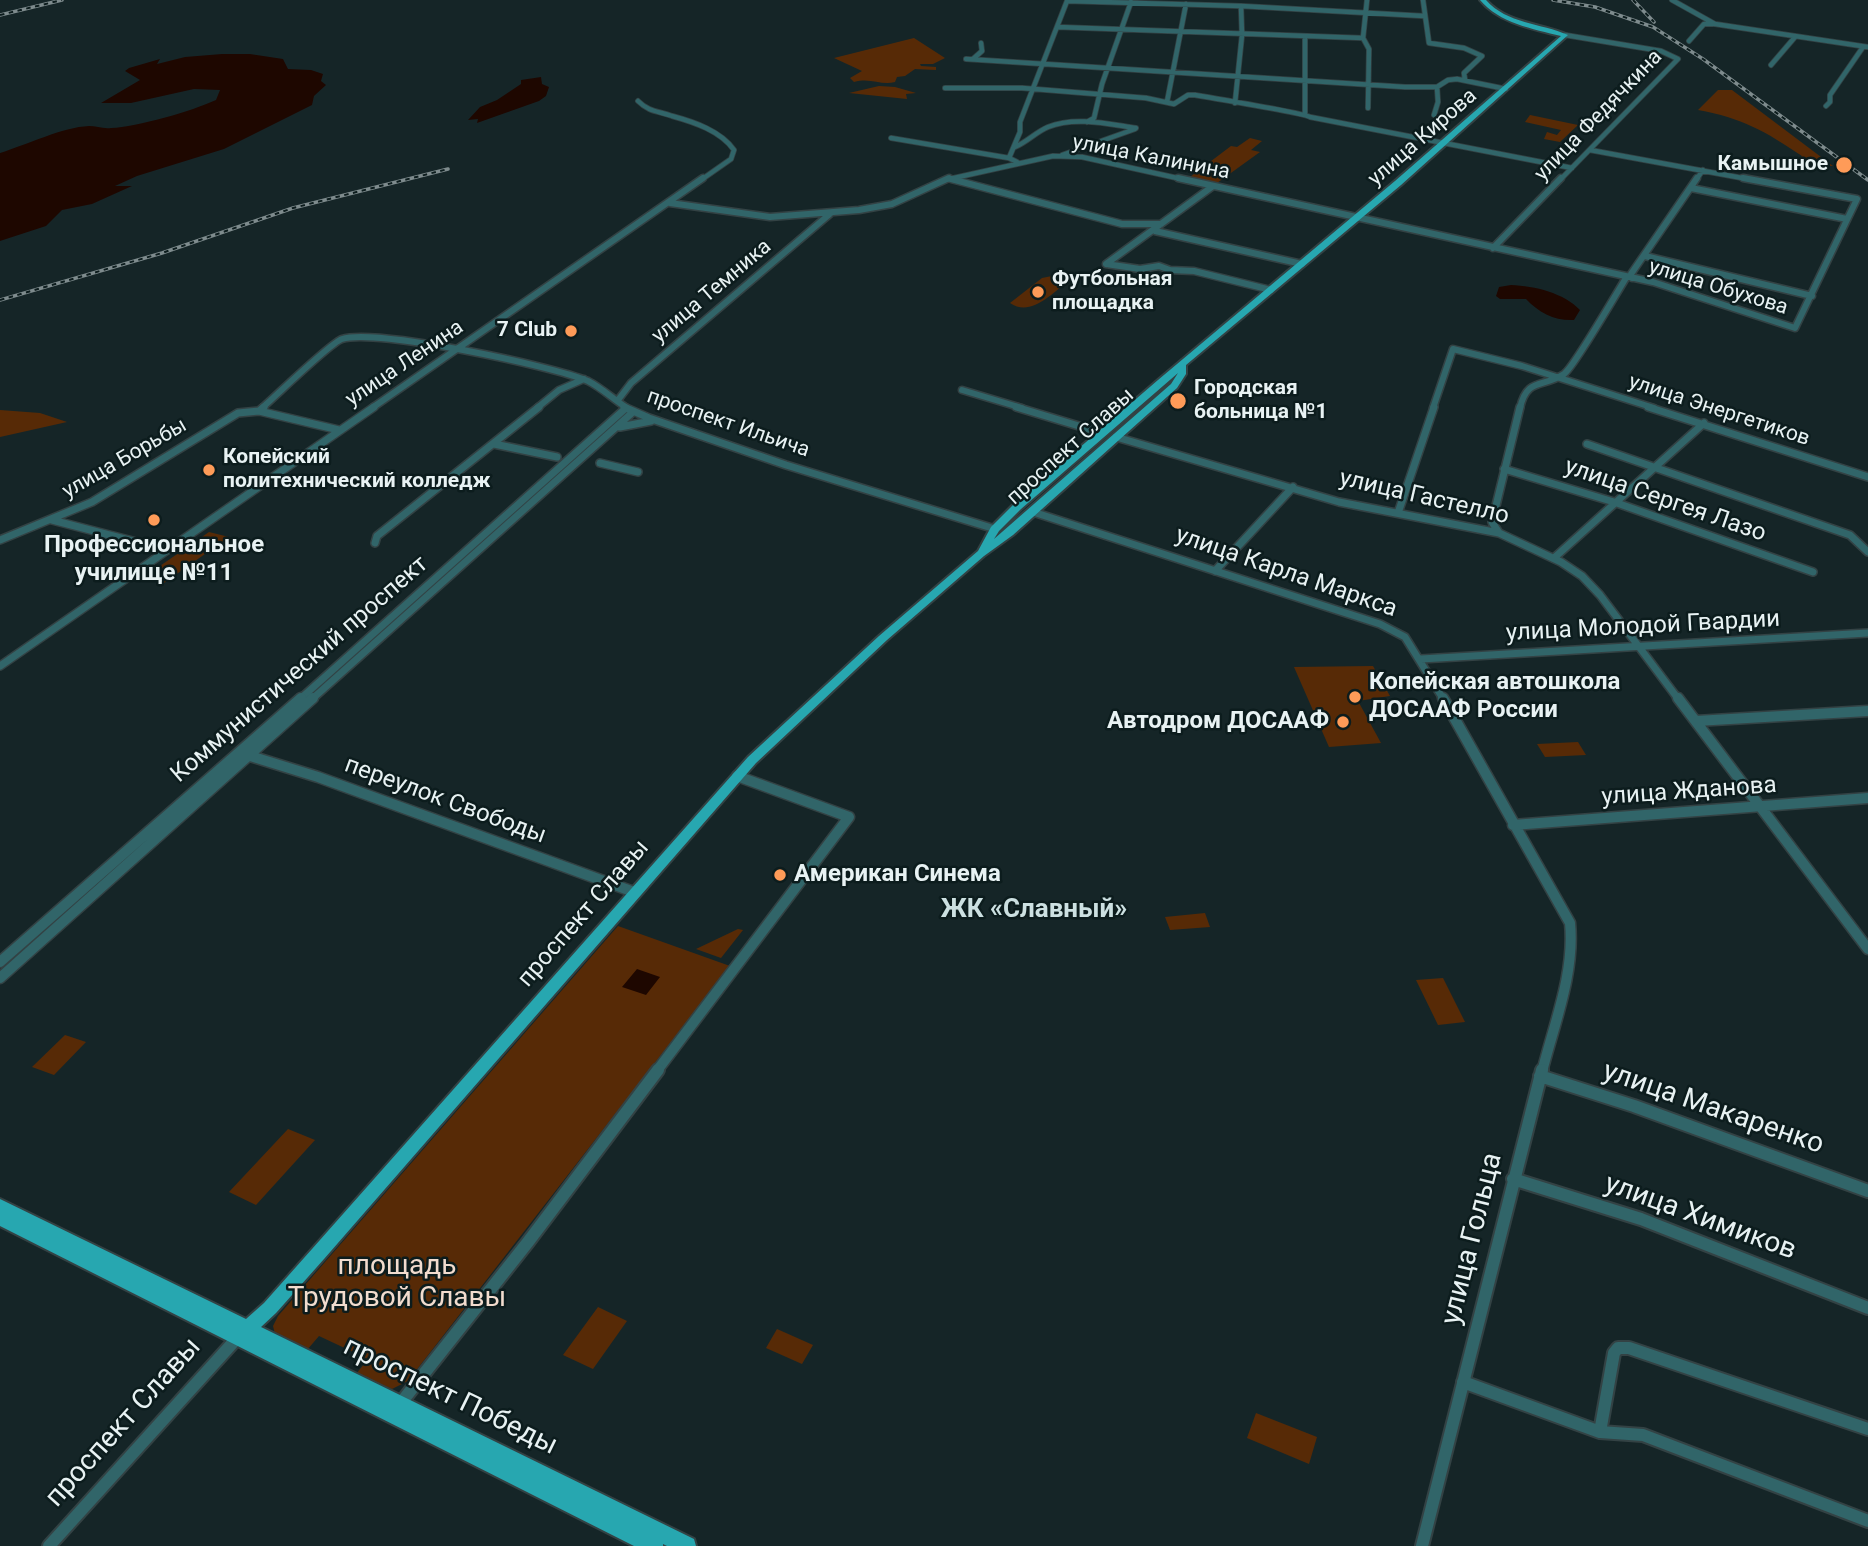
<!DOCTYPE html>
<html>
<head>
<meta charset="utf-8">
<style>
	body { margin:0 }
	canvas { display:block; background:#152527 }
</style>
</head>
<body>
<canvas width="1868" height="1546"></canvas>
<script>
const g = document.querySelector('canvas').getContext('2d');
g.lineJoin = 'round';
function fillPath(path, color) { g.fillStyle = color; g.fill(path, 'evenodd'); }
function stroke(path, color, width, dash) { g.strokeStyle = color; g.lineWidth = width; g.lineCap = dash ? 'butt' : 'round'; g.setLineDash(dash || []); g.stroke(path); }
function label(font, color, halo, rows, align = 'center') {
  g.font = font + ' Roboto,sans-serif'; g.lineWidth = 5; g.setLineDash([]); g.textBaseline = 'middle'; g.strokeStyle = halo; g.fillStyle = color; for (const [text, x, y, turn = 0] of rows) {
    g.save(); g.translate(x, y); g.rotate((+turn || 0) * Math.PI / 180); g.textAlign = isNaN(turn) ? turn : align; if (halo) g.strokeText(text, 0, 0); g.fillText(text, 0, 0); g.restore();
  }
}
const green = new Path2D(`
	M914 38 945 58 933 64H920L921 66 936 67V70L915 69 905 76 897 77 895 82C881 86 871 77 854 82L850 78 862 71 834 58Z
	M879 86 895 87 916 93 906 94 907 99 849 93Z
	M1718 90H1732L1833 166 1795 165 1802 156C1765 131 1742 118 1698 110Z
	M1530 115 1578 125 1560 142 1544 139 1547 132 1557 135 1561 130 1525 122Z
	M1250 138 1262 141 1251 150 1260 152 1217 183 1190 177 1231 146 1237 147Z
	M1052 276 1067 280 1065 284C1050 295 1030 317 1010 303L1042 278Z
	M0 410 40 413 67 422 0 437Z
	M209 532 229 537 164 583 144 577Z
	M1373 666 1390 696 1358 701 1381 743 1329 747 1294 667Z
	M1578 742 1586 755 1545 757 1537 744Z
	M1205 913 1210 927 1170 930 1165 917Z
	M618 926 730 966 408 1381 392 1389 356 1374 368 1359 319 1336 307 1350 275 1334 273 1326 278 1316Z
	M738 929 743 930 721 958 696 949Z
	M1443 978 1465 1022 1438 1025 1416 980Z
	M65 1035 86 1042 54 1075 32 1067Z
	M288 1129 315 1140 256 1205 229 1192Z
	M598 1307 627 1321 593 1369 563 1355Z
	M777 1329 813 1345 802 1364 766 1348Z
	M1256 1413 1317 1437 1309 1464 1247 1438Z`);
const water = new Path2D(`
	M222 54H250L283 59 288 69 311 70 323 74 321 81 326 85 314 96 312 105 224 149 137 176 115 186H132L92 204 62 210 46 226 0 241V153C26 145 63 127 89 126 96 126 103 129 111 128 137 127 192 111 216 100L220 90 194 89 131 103H101L140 80 125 71 129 68 160 59 157 64 185 57Z
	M541 77 542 84 549 87 546 96 539 101 477 123 478 119 468 120 480 107 497 100 521 84V80Z
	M1511 285C1535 286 1564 293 1580 310L1574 320C1555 321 1539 313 1526 299H1500L1496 296 1499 287Z
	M637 969 660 977 646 995 622 987Z`);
const minorFar4 = new Path2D(`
	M1367 0 1363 38 1369 49 1368 108
	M1423 0 1429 43 1464 48 1482 56 1464 73 1465 80
	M1672 0 1715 24 1868 47
	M1057 27 1363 38
	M1305 36V113
	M1689 41 1704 24H1713
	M966 59 1405 87H1437L1448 80 1457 79 1506 89
	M973 59 982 51 981 43
	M1771 65 1795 37
	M945 88H1022L1146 98 1174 104 1188 95H1195C1211 98 1305 113 1310 117L1572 168
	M638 101C649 112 658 111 672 116 694 122 721 131 734 150L731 159 701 180
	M1167 102 1186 4
	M1235 103 1242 35 1241 6
	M1826 106 1830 102V95L1863 47
	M1434 115 1438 102 1437 87
	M1087 122 1094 118 1102 84 1131 2
	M891 138 1009 158
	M1015 147C1027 142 1036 132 1048 127 1075 116 1108 124 1136 128
	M1590 150 1753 180
	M1062 155 1135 129
	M1017 162 1009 158 1020 132V122L1067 1 1241 6 1424 16
	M951 179 954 180
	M945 180 1053 156 1082 157 1186 180
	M1560 180 1678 59 1661 51 1565 35
	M1696 180 1703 170`);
const minorFar3 = new Path2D(`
	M1178 178 1653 282 1795 328 1857 199 1743 178
	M951 179 1122 224H1161
	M1691 188 1847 219
	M670 203 770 217 859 210 892 204 949 178
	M1155 231 1302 264
	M1493 248 1561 178
	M1645 256 1812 296
	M1106 264 1140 269 1159 266 1170 270 1194 271 1271 290
	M1106 264 1213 186
	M1632 278 1631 274 1697 178
	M962 390 1022 408
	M618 400 631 383 831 213
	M262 408C276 396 330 343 342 339 375 328 553 366 588 381 602 388 614 400 627 408
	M372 408 703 178
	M537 408 559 390 584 379
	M1433 408 1453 349 1522 366 1654 408
	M1520 408C1527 377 1543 388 1564 374 1574 367 1616 294 1626 278`);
const minorFar2 = new Path2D(`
	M624 407 649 418 786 465 995 529
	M1016 407 1102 433
	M1648 407 1868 477
	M259 411 264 407
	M620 427 651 421
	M1116 437 1339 502 1499 533 1561 562 1582 576 1600 595 1679 700
	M494 444 557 457
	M1587 444 1850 535 1868 552
	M600 463 638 472
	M1504 469 1614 502 1813 572
	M1033 512 1380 624 1405 637 1444 700
	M1398 513 1434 407
	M52 520 167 550
	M1499 533 1492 522 1520 407
	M0 540 92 502 238 413 259 411 339 430
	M375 543 377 536 539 407
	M1554 558 1704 423
	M1215 571 1293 487
	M1421 659 1868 633
	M0 666 374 407
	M299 700 626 408
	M311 700 633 412`);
const minorFar1 = new Path2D(`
	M1443 698 1570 923C1575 973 1554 1024 1542 1072
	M1678 698 1868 949
	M1696 721 1868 711
	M247 755 318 777 634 892
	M1513 825 1868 798
	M0 962 301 698
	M0 978 313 698
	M656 1072 849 817 737 776`);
const minor = new Path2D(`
	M1540 1076 1634 1106 1868 1191
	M1513 1179 1641 1219 1868 1308
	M1463 1382 1600 1432 1643 1435 1868 1521
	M400 1404 528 1242 658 1070
	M1600 1432 1614 1353 1618 1348H1629L1868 1429
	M49 1546 239 1336
	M1422 1546 1542 1070`);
const major = new Path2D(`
	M1480 0H1486C1507 24 1541 23 1568 35L1401 185 1186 365V374L1177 388 1013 535 984 556 887 640 756 763 324 1259 276 1313 261 1327 694 1539 696 1546H667L663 1544V1546H634L0 1226V1199L246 1319 264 1303 312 1249 748 757 879 636 978 551 991 527 1013 505 1158 380 1395 181 1561 36C1533 29 1499 23 1480 0ZM1178 373 1171 384 994 539 999 531 1021 509Z`);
const rail = new Path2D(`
	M1553 0 1595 7 1653 27 1703 59 1868 180
	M1633 0 1654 22
	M0 15 62 0
	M0 300 162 253 293 208 448 169`);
const markers = [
	[1844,165,9,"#fe9b58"],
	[1038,292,7,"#fe9b58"],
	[571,331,7,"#fe9b58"],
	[1178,401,9,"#fe9b58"],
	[209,470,7,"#fe9b58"],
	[154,520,7,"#fe9b58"],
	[1355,697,7,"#fe9b58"],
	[1343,722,7,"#fe9b58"],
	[780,875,7,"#fe9b58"]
];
const farStreetnames = [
	["улица Федячкина",1599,116,-46],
	["улица Кирова",1423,138,-41],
	["улица Калинина",1151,158,11],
	["улица Обухова",1718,288,17],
	["улица Темника",712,292,-40],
	["улица Ленина",405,364,-34],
	["улица Энергетиков",1719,411,18],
	["проспект Ильича",728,424,19],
	["проспект Славы",1071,447,-42],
	["улица Борьбы",125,459,-30]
];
const farPoinames = [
	["Камышное",1828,165,"right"],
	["Футбольная",1052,280],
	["площадка",1052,304],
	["7 Club",557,331,"right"],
	["Городская",1194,389],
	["больница №1",1194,413],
	["Копейский",223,458],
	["политехнический колледж",223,482]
];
const streetNames = [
	["улица Гастелло",1424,498,13],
	["улица Сергея Лазо",1665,501,19],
	["улица Карла Маркса",1286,573,19],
	["улица Молодой Гвардии",1643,627,-3],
	["Коммунистический проспект",300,670,-41],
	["улица Жданова",1689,792,-4],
	["переулок Свободы",445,801,20],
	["проспект Славы",584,914,-49]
];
const poiNames = [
	["Профессиональное",154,546,"center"],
	["училище №11",154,574,"center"],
	["Копейская автошкола",1369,683],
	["ДОСААФ России",1369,711],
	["Автодром ДОСААФ",1329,722,"right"],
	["Американ Синема",794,875]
];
const neighbourhoodNames = [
	["ЖК «Славный»",1034,910]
];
const nearStreetnames = [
	["улица Макаренко",1713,1109,19],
	["улица Химиков",1700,1218,20],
	["улица Гольца",1473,1239,-76],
	["проспект Победы",450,1397,26],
	["проспект Славы",124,1423,-48]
];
const nearParknames = [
	["площадь",397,1267],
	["Трудовой Славы",397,1299]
];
fillPath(green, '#572a06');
fillPath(water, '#1e0700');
stroke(minorFar4, '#334244', 6);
stroke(minorFar3, '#334244', 9);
stroke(minorFar2, '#334244', 10);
stroke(minorFar1, '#334244', 13);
stroke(minor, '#334244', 16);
stroke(major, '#334244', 4);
stroke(minorFar4, '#316569', 4.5);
stroke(minorFar3, '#316569', 6);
stroke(minorFar2, '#316569', 7);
stroke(minorFar1, '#316569', 10);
stroke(minor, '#316569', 12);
fillPath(major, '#27a7b0');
stroke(rail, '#7e8b8d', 3.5);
stroke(rail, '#0c1c1d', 2, [4.5]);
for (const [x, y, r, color] of markers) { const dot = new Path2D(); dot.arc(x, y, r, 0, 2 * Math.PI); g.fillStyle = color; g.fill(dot); stroke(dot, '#0c1c1d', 2.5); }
label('21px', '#e8f2f3', '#0c1c1d', farStreetnames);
label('bold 21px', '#e8f2f3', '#0c1c1d', farPoinames, 'left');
label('24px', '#e8f2f3', '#0c1c1d', streetNames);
label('bold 24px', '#e8f2f3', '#0c1c1d', poiNames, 'left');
label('bold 26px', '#cce0e1', '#0c1c1d', neighbourhoodNames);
label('28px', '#e8f2f3', '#0c1c1d', nearStreetnames);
label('28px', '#f2dcce', '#0c1c1d', nearParknames);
</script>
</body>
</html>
